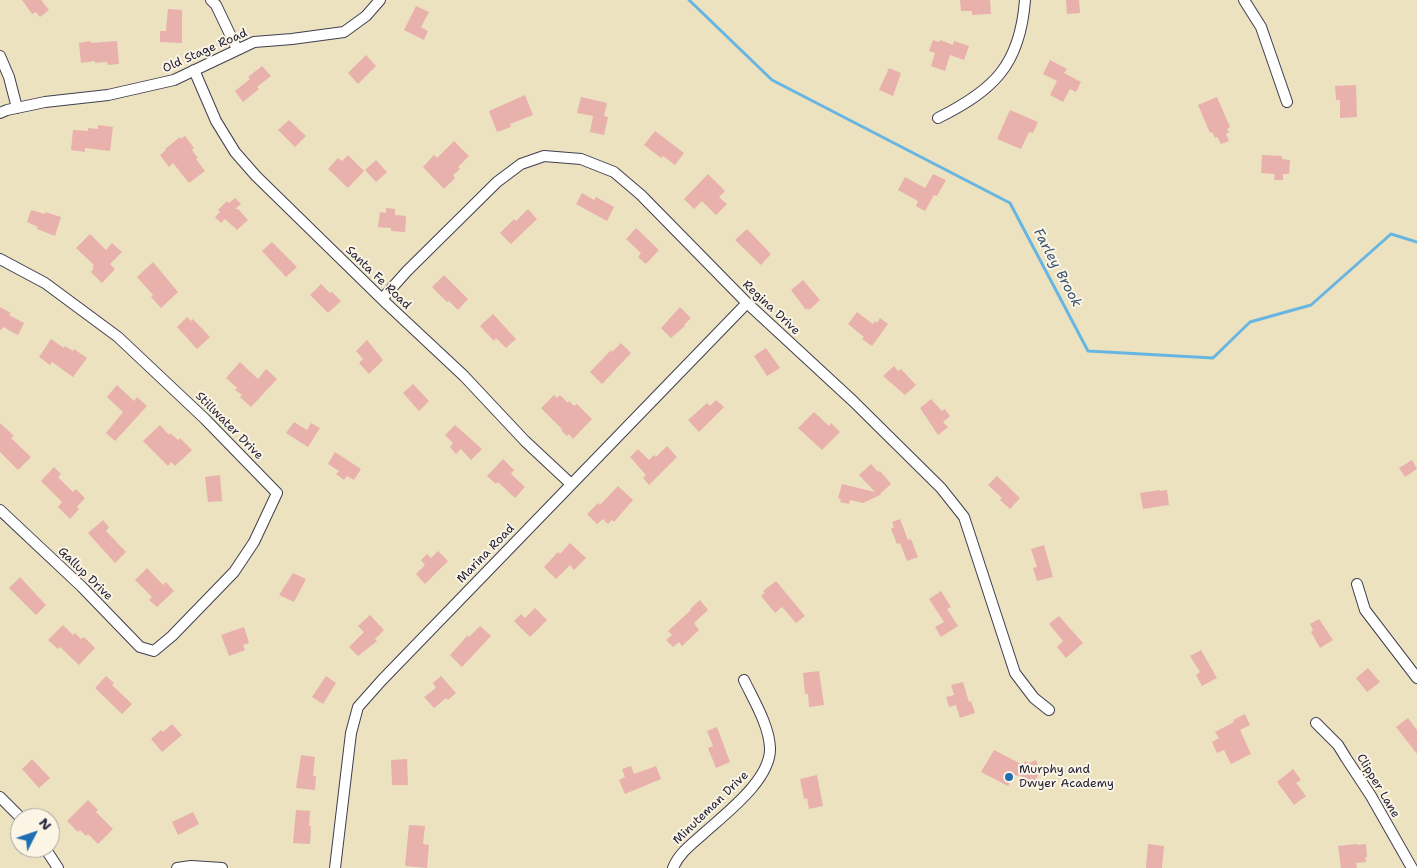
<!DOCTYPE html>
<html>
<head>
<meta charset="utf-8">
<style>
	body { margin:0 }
	#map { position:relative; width:1417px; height:868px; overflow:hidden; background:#ece2c0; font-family:"Shantell Sans",sans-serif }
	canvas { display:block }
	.north { position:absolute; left:10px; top:808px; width:50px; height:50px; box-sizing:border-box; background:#fcf5e5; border:1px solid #a5a1a1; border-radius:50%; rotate:49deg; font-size:14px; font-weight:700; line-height:20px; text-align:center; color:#22223b }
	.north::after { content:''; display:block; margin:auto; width:18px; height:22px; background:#1f6fb2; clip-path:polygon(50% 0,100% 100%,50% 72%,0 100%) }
</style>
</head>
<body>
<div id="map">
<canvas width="1417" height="868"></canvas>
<div class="north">N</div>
</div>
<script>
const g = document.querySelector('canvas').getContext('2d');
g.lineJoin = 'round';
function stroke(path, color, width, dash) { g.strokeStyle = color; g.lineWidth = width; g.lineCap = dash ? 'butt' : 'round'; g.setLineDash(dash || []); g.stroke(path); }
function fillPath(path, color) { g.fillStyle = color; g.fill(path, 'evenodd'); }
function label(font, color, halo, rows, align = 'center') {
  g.font = font + ' "Shantell Sans",sans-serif'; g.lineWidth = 4; g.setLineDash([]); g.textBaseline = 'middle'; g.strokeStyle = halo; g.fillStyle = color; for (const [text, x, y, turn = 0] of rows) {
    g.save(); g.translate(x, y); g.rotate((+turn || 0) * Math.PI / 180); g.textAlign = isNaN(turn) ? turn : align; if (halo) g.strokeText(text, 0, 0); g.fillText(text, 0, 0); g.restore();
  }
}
const stream = new Path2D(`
	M689 0 772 80 1010 203 1088 351 1213 358 1250 322 1311 305 1391 234 1417 242`);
const building = new Path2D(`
	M22 0H41L49 10 40 17 36 12 32 14Z
	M960 0H990L991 14 972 15V11H961Z
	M1066 0H1079L1080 13 1067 14Z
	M416 6 429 12 421 27 428 31 424 40 404 30Z
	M168 9 182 10V43L160 42V31H166Z
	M933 40 939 42 940 40 953 45 954 41 969 46 964 60 950 55 945 71 931 66 935 53 929 51Z
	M91 41V43L117 41 119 64 108 65 107 62 95 63V61L81 63 79 43Z
	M366 55 376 66 358 84 348 73Z
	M1050 60 1067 69 1064 73 1081 82 1076 92 1070 89 1063 102 1050 95 1057 81 1043 74Z
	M262 66 271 76 257 87 259 89 243 102 235 91 250 79 248 77Z
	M889 68 901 73 893 96 879 90Z
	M1356 85 1357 117 1340 118V100H1336L1335 86Z
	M525 95 533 115 510 124 511 127 497 132 489 111Z
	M581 97 607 103 604 116 608 117 604 135 590 132 593 116 577 113Z
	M1217 97 1230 127 1227 129 1229 132 1226 134 1229 141 1221 144 1217 137 1215 138 1212 132 1210 133 1198 105Z
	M1010 110 1038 122 1033 133 1029 132 1021 149 997 139Z
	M289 120 306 136 295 147 278 130Z
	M98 125 113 127 110 151 85 148V152L71 150 73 130 88 131V128L98 129Z
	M655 131 684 153 675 165 663 156 661 158 644 145Z
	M185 136 194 148 192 150 198 158 196 159 205 171 189 183 173 163 169 167 160 155 166 150 165 149 180 137 181 139Z
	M454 141 469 156 458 167 460 169 453 175 455 178 444 189 423 167 434 155 437 158Z
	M348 155 364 171 348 188 328 169 338 158 342 161Z
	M1262 155 1282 156V159L1290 160 1289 174H1283V180H1274L1275 174 1261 173Z
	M376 160 387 172 376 182 365 170Z
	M708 174 725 191 719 197 727 204 716 215 702 201 694 209 684 199Z
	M933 174 946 180 937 196 934 195 925 211 916 206 918 201 898 190 905 177 925 188Z
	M582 193 594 200 596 197 614 207 607 221 576 204Z
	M235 198 241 204 235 209H238L248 220 237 230 225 219 221 223 215 217 220 212 218 210 227 201 229 203Z
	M386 208 395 209V215L406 216 405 232 391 231V228L378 227 380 212 386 213Z
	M528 209 537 219 511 244 500 233 514 219 516 221Z
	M31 210 45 214V212L61 217 55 236 37 229 38 227 27 222Z
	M636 228 659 250 646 264 638 257 641 253 626 239Z
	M747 229 771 254 761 265 735 240Z
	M90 234 106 250 112 243 122 252 110 264 115 269 102 283 91 272 94 268 92 266 94 265 76 248Z
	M272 242 297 267 286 277 262 251Z
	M153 262 178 292 161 308 151 297 153 295 137 277Z
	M444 275 468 299 458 310 449 301 447 302 432 287Z
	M803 280 820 300 809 310 808 308 806 310 791 290Z
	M321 284 330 293 332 292 341 301 328 313 310 295Z
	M0 307 11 313 9 315 24 323 18 335 3 327 0 331Z
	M680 307 691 318 684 325 685 326 671 338 661 328Z
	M857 312 873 324 875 321 877 323 880 318 888 324 872 346 862 339 864 337 848 324Z
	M493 314 516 339 506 348 496 338 494 341 480 326Z
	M187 317 191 321 193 319 210 337 197 349 177 327Z
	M51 339 64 348 65 346 73 351 74 349 87 358 73 377 52 362 50 365 39 357Z
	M367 340 383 360 369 374 359 363 363 359 356 351Z
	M621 343 631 353 602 384 590 372 611 350 612 352Z
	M766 348 780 368 767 376 754 356Z
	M240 362 258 379 266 369 277 379 251 407 240 397 242 395 235 390 237 388 226 378Z
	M894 366 898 371 901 369 916 385 905 395 883 376Z
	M413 384 429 401 419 411 403 393Z
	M117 385 134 401 137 397 147 406 115 441 106 433 123 412 107 397Z
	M554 395 557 398 560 395 568 403 569 401 574 406 577 404 592 419 573 439 569 434 567 436 561 430 562 429 541 408Z
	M931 399 942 411 945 409 950 416 943 422 948 427 938 435 920 408Z
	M716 400 724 407 699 432 688 420 707 403 710 406Z
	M814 412 829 426 831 423 840 432 822 450 798 428Z
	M294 422 307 430 311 423 320 428 308 447 286 433Z
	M0 423 14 436 11 438 31 457 18 470 0 452Z
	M160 425 169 435 170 433 178 440 180 438 192 450 175 466 171 462 168 466 143 441Z
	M455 425 482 449 471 460 461 449 456 454 450 447 453 443 445 435Z
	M667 446 677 457 649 485 643 478 646 475 630 457 638 449 649 460 654 455 656 457Z
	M335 452 361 469 354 480 347 476 344 480 336 474 339 471 328 464Z
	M503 459 514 470 511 474 525 487 515 498 498 482 496 484 487 476Z
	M1412 460 1417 469 1405 477 1399 468Z
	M871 464 878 472 880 471 891 484 880 494H882L863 503 850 500 849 504 840 502 841 499 838 498 842 484 875 492 859 475Z
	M54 467 61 474 58 477 73 492 76 489 85 498 77 507 79 509 70 519 58 507 62 502 41 481Z
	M220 475 222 501 208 502 205 477Z
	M997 476 1020 498 1010 509 1000 500 1002 498 988 485Z
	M618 486 633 500 614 522 612 520 608 524 603 519 597 524 587 514 598 503 600 505Z
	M1160 490V491L1167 490 1169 505 1143 509 1140 493Z
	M900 519 908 540 911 539 918 557 907 561 900 543 897 544 891 529 894 527 892 522Z
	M103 520 109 527 106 531 126 552 115 563 88 533Z
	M570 543 586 558 574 570 570 565 556 579 544 567 558 552 560 554Z
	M1044 545 1053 577 1037 581 1033 568 1037 567 1031 549Z
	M438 551 448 561 425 584 416 574 425 565 421 560 427 554 431 558Z
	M147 568 163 585 166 582 174 591 157 607 149 600 152 597 135 580Z
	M293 573 306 579 294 602 279 595Z
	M20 577 46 605 36 615 9 588Z
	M776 581 805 616 796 623 782 607 775 613 761 596 765 593 763 591Z
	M941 591 951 607 947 609 958 626 941 637 935 627 944 622 929 599Z
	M700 600 708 610 694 623 699 630 682 646 679 642 673 647 666 640 672 635 668 631 691 610 690 609Z
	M535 608 547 620 530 637 514 621 521 614 525 618Z
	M370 615 384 630 375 639 377 641 358 656 349 647 364 632 358 626Z
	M1059 616 1083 643 1066 658 1057 647 1063 641 1049 624Z
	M1319 619 1333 640 1320 648 1311 632 1313 630 1310 624Z
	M63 625 73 635 75 633 81 639 84 637 95 648 79 665 60 647 58 649 48 640Z
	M480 626 491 636 462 667 450 655 468 635 469 637Z
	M244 627 249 643 243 645 245 650 229 656 221 635Z
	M1201 650 1217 678 1202 686 1196 675 1200 672 1190 656Z
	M1368 668 1380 682 1367 692 1356 678Z
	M819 671 824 705 809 707 808 694H805L803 673Z
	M106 676 114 683 112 685 132 704 122 714 95 688Z
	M326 676 336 683 323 704 312 697Z
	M441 676 456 693 448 700 446 698 434 708 424 697 436 688 433 683Z
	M963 682 969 702 971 701 975 713 960 718 956 705 949 707 946 697 954 695 951 685Z
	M1245 714 1250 725 1240 730 1251 754 1231 764 1224 750 1217 753 1212 742 1219 738 1215 732 1234 722 1233 720Z
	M1408 718 1417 730V754L1396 727Z
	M172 724 182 735 162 752 151 739 161 730 163 732Z
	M717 727 730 762 716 768 708 748 713 746 707 731Z
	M994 750 1023 765 1025 761 1029 763 1036 760 1040 771 1034 783 1019 775 1018 776 1014 775 1008 786 981 772Z
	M301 755 315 757 313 776H316L315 790 296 788Z
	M32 759 50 778 39 788 22 769Z
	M407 759 408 785H392L391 760Z
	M631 766 634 774 656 766 661 779 625 794 619 780 625 777 622 769Z
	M1293 769 1301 780 1296 783 1306 796 1294 805 1277 782Z
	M817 775 823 806 809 809 807 798 804 799 800 779Z
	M88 800 98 810 96 812 113 829 98 844 88 834 86 836 80 830 78 832 67 821Z
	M296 810 310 811 309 826H311L310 844 293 843Z
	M193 812 199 824 178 835 172 822Z
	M409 825 425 826 423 844 429 845 427 868 405 866Z
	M1148 844 1164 846 1162 868H1146Z
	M1357 844V845L1366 844 1367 857H1365L1366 862 1356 863 1357 868H1341L1338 846Z`);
const street = new Path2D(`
	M211 0 216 5 237 49
	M1244 0 1261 27 1287 102
	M0 56 9 77 17 108
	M194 70 216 121 235 152 256 176 386 303 464 376 525 441 571 484
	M0 113 7 110 45 102 108 95 174 80 254 42 292 39 344 32 366 16 380 0
	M938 118C994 90 1020 65 1025 0
	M0 259 45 283 118 337 205 419 277 493 254 542 234 572 172 636 154 651 140 647 82 587 0 510
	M382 299 407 271 497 182 521 164 544 156 581 159 614 172 641 195 747 303 853 401 941 488 964 517 1015 673 1034 698 1049 710
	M1357 584 1365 610 1417 678
	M1316 723 1338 745 1346 758 1371 796 1412 868
	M0 797 21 818
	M45 848 58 868
	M177 868 191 866 222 868
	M335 868 351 733 358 707 382 680 747 303
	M673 868C679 853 692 844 703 834 725 814 771 780 770 748 769 725 754 701 744 680`);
const markers = [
	[1009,777,5,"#1f6fb2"]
];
const streetNames = [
	["Old Stage Road",205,51,-24],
	["Santa Fe Road",378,278,44],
	["Regina Drive",771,308,43],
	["Stillwater Drive",229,426,45],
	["Marina Road",486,554,-46],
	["Gallup Drive",85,574,44],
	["Clipper Lane",1378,786,59],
	["Minuteman Drive",711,808,-44]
];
const poiNames = [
	["Murphy and",1019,770],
	["Dwyer Academy",1019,784]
];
const waterNames = [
	["Farley Brook",1057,268,62]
];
stroke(stream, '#67b6e1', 3);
fillPath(building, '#e8b1ac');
stroke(street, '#403f4f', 12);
stroke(street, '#fff', 10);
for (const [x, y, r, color] of markers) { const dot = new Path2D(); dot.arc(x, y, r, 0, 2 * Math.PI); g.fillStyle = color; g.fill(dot); stroke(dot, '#fcf5e5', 2); }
label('12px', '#22223b', '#fcf5e5', streetNames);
label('12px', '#22223b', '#fcf5e5', poiNames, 'left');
label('italic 14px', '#3a5675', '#fcf5e5', waterNames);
</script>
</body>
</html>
